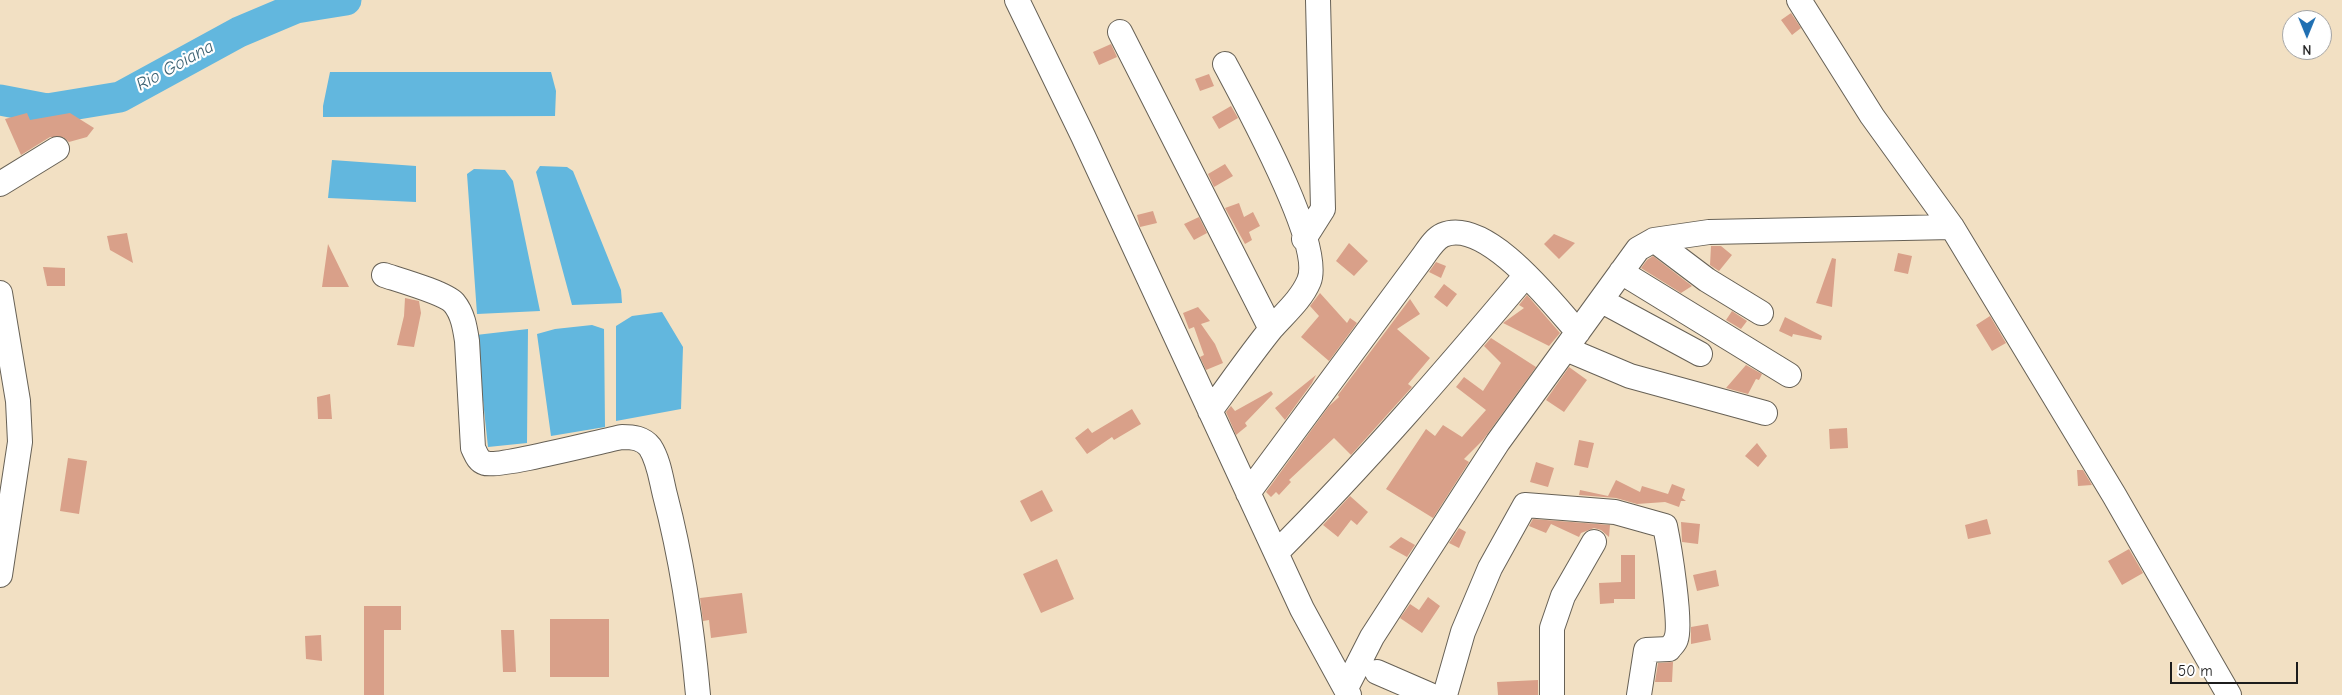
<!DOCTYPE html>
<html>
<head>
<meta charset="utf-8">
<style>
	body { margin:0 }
	#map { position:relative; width:2342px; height:695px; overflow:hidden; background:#f2e0c3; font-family:"Comic Neue",sans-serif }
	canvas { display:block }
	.north { position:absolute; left:2282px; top:10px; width:50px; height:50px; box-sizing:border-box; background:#fff; border:1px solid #a4a4a4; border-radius:50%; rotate:180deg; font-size:14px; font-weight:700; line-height:20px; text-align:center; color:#1c1c1c }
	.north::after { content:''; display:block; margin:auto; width:18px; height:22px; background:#1f6fb2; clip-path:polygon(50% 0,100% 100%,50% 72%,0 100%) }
	.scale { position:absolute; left:2170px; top:662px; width:128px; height:22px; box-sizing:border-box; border:2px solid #1c1c1c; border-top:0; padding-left:6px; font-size:15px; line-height:18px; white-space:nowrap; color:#1c1c1c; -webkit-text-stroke:4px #fff; paint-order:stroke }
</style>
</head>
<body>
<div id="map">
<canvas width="2342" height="695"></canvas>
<div class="north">N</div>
<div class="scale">50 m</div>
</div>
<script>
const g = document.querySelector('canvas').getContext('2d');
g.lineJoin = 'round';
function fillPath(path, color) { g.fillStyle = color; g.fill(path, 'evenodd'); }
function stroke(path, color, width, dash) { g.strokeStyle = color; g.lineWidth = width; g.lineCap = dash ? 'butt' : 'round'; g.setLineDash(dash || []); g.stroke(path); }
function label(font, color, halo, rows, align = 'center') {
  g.font = font + ' "Comic Neue",sans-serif'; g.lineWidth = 4.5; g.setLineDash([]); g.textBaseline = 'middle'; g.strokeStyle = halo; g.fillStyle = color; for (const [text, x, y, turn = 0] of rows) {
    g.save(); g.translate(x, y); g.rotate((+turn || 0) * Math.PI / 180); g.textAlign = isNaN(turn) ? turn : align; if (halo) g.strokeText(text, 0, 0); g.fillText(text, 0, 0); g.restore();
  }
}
const water = new Path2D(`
	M330 72H551L556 91 555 116 323 117V106Z
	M332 160 416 166V202L328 198Z
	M540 166 567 167 573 171 621 290 622 303 572 305 536 172Z
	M474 169 505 170 513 181 540 311 477 314 467 174Z
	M662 312 683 347 681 409 616 421V326L632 316Z
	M592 325 604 329 605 427 551 436 537 334 555 329Z
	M528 329 527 443 488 447 476 335Z`);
const river = new Path2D(`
	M0 100 47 109 120 97 239 32 296 8 346 0`);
const building = new Path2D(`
	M1791 13 1801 28 1792 35 1781 20Z
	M1111 44 1117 57 1099 65 1093 52Z
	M1209 74 1214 86 1200 91 1195 79Z
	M1231 106 1238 118 1219 129 1212 117Z
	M27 113 30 120 70 113 94 128 87 137 69 142 63 137H50L21 155 5 119Z
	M1225 164 1233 176 1214 187 1208 174Z
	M1239 203 1244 217 1253 212 1260 226 1249 232 1252 240 1245 244 1225 208Z
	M1153 211 1157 223 1140 227 1137 215Z
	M1199 217 1207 233 1194 240 1184 224Z
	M127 233 133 263 110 250 107 236Z
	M1554 234 1575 243 1559 259 1544 244Z
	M1349 243 1368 261 1354 276 1336 261Z
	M328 244 349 287H322Z
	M1711 246H1721L1732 255 1719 271 1710 265Z
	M1898 253 1912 256 1908 274 1894 271Z
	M1653 256 1692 286 1681 293 1641 268 1647 260Z
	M1832 258 1836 259 1832 307 1816 303Z
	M1436 262 1446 266 1441 278 1429 272Z
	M43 267 65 268V286H47Z
	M1444 284 1457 294 1447 307 1434 297Z
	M1320 293 1347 323 1350 318 1357 323 1329 361 1301 337 1319 316 1310 306Z
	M1527 295 1560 333 1549 346 1503 323 1524 308 1519 305Z
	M405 298 419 301 421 313 414 347 397 345 404 316Z
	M1410 299 1420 314 1397 329 1430 358 1408 384 1412 387 1351 455 1334 438 1289 480 1291 482 1279 495 1276 492 1271 497 1266 492 1329 406 1339 397 1338 395Z
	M1198 307 1210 321 1201 324 1215 344 1223 363 1206 370 1200 357 1204 355 1194 327 1189 329 1183 313Z
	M1732 311 1747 321 1741 329 1726 320Z
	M1990 316 2006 343 1992 351 1976 325Z
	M1785 317 1822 336 1821 340 1793 334 1792 337 1779 331Z
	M1491 338 1536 367 1483 440 1464 459 1469 462 1433 518 1386 489 1426 429 1435 436 1443 425 1462 437 1486 410 1456 387 1464 377 1483 391 1501 363 1484 346Z
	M1746 365 1762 374 1759 380 1756 379 1748 394 1726 388Z
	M1569 367 1587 380 1564 412 1546 400Z
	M1316 375 1312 383 1285 420 1275 408Z
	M1271 391 1273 394 1245 423 1247 426 1236 435 1226 412 1231 406 1235 411Z
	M330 394 332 419H318L317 397Z
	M1132 409 1141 424 1114 440 1112 437 1087 454 1075 438 1088 428 1092 433Z
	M1847 428 1848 448 1830 449 1829 429Z
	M1579 440 1594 443 1588 468 1574 465Z
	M1757 443 1767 456 1758 467 1745 456Z
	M68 458 87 461 79 514 60 511Z
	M1536 462 1554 468 1548 487 1530 482Z
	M2077 470H2083L2092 485 2078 486Z
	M1616 480 1640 492 1642 486 1668 494 1672 484 1685 489 1682 498 1686 501H1681L1679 507 1665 502 1637 504 1616 498 1579 495 1580 490 1608 496Z
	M1042 490 1053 511 1031 522 1020 501Z
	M1350 496 1368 512 1357 525 1351 520 1338 537 1323 525Z
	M1533 519 1610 525 1609 537 1601 530 1594 528 1581 533 1579 537 1551 524 1546 533 1529 526Z
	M1987 519 1991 534 1968 539 1965 525Z
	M1681 522 1700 524 1698 544 1682 542Z
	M1459 528 1466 532 1459 548 1449 543Z
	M1401 537 1415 545 1407 557 1389 547Z
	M2129 549 2143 573 2122 585 2108 561Z
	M1621 555H1635V599H1614V603L1600 604 1599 583 1621 582Z
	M1057 559 1074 599 1041 613 1023 574Z
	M1716 570 1719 586 1697 591 1693 575Z
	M742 593 747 633 711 638 709 620 703 621 700 598Z
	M1428 597 1440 606 1422 633 1400 618 1410 604 1419 610Z
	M364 606H401V630H384V695H364Z
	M550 619H609V677H550Z
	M1708 624 1711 640 1691 644V627Z
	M501 630H514L516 672H503Z
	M321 635 322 661 306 659 305 636Z
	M1673 662 1672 682H1655L1658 663Z
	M1538 680V695H1498L1497 682Z`);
const minor = new Path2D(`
	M1017 0 1083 136 1302 609 1349 695
	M1799 0 1872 116 1952 227 2114 495 2229 695
	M1120 32 1271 329
	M0 184 57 149
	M1304 239 1323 209 1318 0
	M1654 240 1707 280 1761 313
	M1621 272 1789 375
	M384 275C399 280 445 293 454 303 463 314 465 328 467 341L473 448C476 454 478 461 485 463 498 468 601 441 622 437 633 437 643 438 650 447 659 461 661 479 665 495 682 560 692 627 698 695
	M0 293 18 401 20 442 0 575
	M1602 301 1700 354
	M1566 349 1630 376 1765 413
	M1210 411C1230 384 1250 355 1271 329 1284 314 1301 300 1309 281 1324 244 1245 102 1225 64
	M1248 493 1422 258C1428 250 1434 239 1443 235 1486 217 1552 303 1578 332
	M1277 552C1365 464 1446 370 1526 275
	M1377 672 1430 695
	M1346 688 1372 637 1498 442 1638 249 1654 240 1709 232 1952 227
	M1445 695 1463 632 1490 568 1525 505 1615 512 1665 526C1669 545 1682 625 1676 639 1675 643 1671 646 1669 649L1646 650 1639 695
	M1552 695V628L1563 596 1594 542`);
const waterNames = [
	["Rio Goiana",175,66,-29]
];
fillPath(water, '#62b7de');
stroke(river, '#62b7de', 31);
fillPath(building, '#d9a089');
stroke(minor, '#676156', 26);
stroke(minor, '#fff', 24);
label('italic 18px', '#3c6273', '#fff', waterNames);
</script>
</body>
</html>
